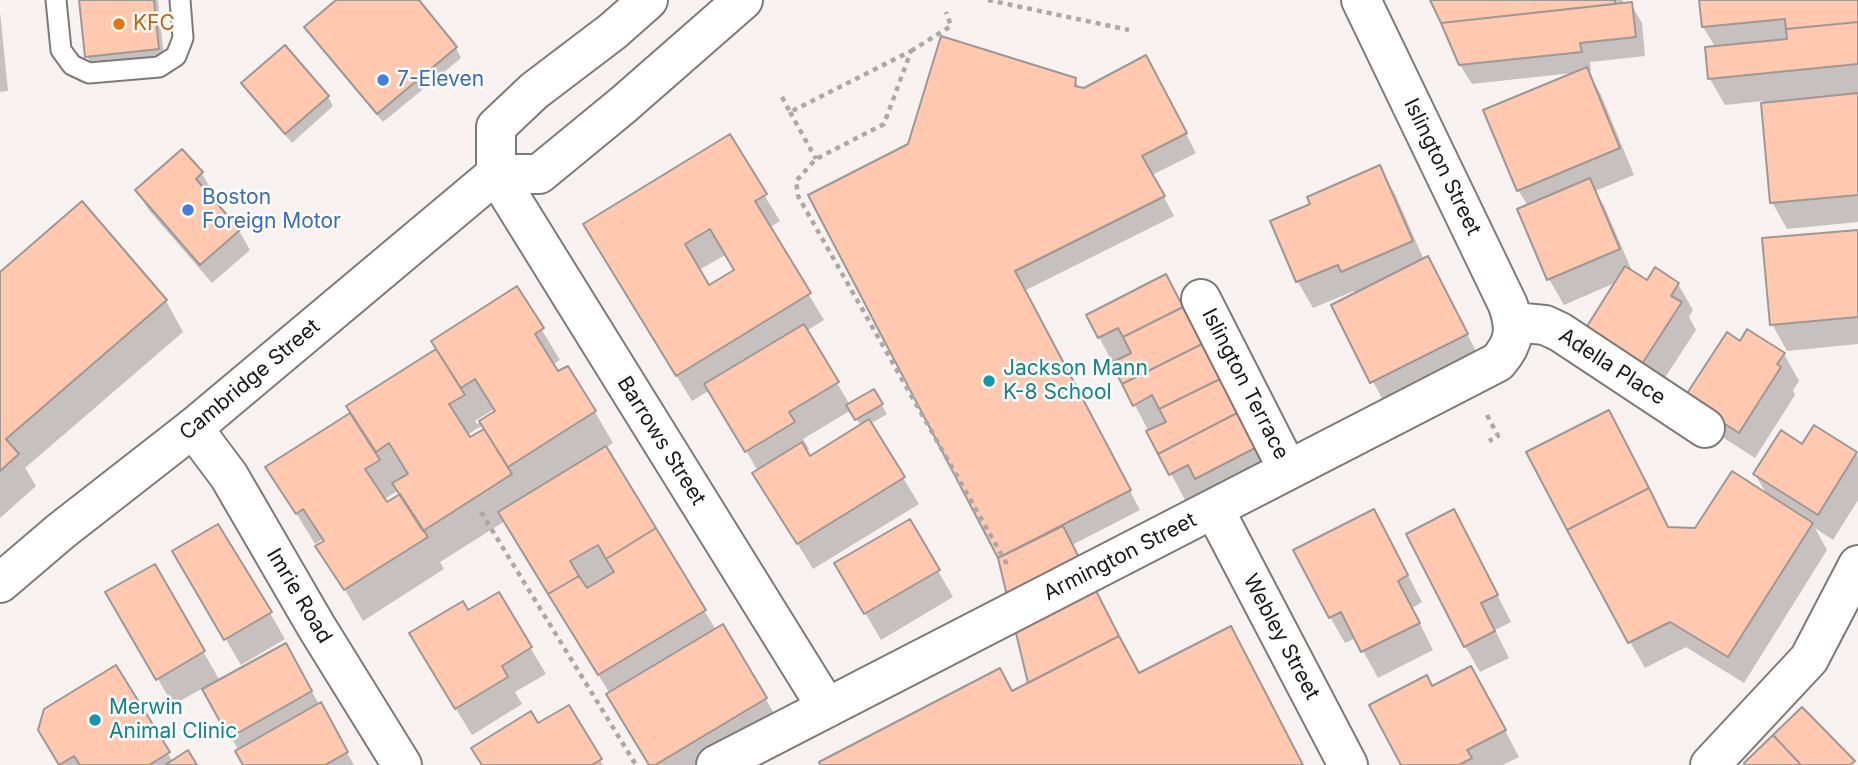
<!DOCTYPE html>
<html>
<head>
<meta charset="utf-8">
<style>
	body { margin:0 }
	canvas { display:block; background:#f7f1ef }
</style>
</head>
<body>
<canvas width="1858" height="765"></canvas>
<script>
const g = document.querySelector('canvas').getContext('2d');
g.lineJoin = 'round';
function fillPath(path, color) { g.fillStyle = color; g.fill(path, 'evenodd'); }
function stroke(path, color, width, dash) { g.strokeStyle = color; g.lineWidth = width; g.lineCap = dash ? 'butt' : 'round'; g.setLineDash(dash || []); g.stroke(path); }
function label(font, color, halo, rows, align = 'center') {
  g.font = font + ' Inter,sans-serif'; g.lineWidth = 5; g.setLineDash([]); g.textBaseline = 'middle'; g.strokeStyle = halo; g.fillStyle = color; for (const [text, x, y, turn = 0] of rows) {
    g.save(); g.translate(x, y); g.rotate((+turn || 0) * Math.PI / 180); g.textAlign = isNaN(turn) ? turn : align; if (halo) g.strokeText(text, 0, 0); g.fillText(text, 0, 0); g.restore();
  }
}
const shadow = new Path2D(`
	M80 0H158L164 58 92 66 87 56Z
	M339 0H416L456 48 461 58 383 122 312 37Z
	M1432 0H1623V5L1631 4 1642 23 1645 56 1590 62 1591 71 1588 72 1601 95 1634 175 1595 191 1604 206 1633 273 1647 282 1678 284 1693 310 1689 317 1696 330 1655 393 1601 358 1617 282 1564 305 1549 279 1528 206 1518 190 1572 73 1472 84 1460 65Z
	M1701 0H1858V222L1787 229 1772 202 1763 101 1725 105 1710 79 1716 48 1703 27Z
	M0 12 8 91 0 92Z
	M1156 76 1196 153 1152 175 1174 216 1024 291 1140 510 1072 545 1139 675 1303 765H822L1013 693 1030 684 1000 557 810 196 1075 80 1080 89Z
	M243 83 328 97 333 106 292 143 249 93Z
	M729 137 780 221 769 228 824 320 806 331 850 405 873 391 887 414 870 424 919 504 813 569 770 499 758 471 710 390 692 401 600 251ZM727 254 736 270 709 287 699 270ZM851 410 861 426 810 458 805 451 809 449 803 439Z
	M182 151 202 174 213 192 208 196 239 231 250 250 212 283 148 209 137 191Z
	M1380 168 1395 194 1424 260 1442 285 1481 361 1387 408 1333 306 1356 295 1354 291 1313 308 1298 282 1272 222 1312 205Z
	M1858 231V344L1787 351 1772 324Z
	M0 274 166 301 183 332 25 468 36 486 0 518Z
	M1165 277 1180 303 1268 475 1211 504 1203 491 1185 500 1099 337Z
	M517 289 560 360 552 365 595 412 613 443 605 448 716 630 722 626 781 725 713 765H650L610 694 505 521 440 562 444 569 363 621 337 576 323 539 315 544 268 467 353 414 349 406 438 349ZM494 409 496 412 477 424 475 421ZM483 425 486 430 469 439 467 435ZM399 490 402 495 386 505 383 500Z
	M1741 343 1784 354 1799 381 1793 390 1795 395 1755 458 1702 424Z
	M1623 438 1669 529H1696L1767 495 1755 474 1802 446 1856 453 1858 457V500L1833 540 1815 528 1827 550 1744 683 1686 647 1645 668 1630 642Z
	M909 521 953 597 881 640 836 563Z
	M1388 537 1422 602 1412 608 1433 650 1378 678 1356 638 1345 643 1330 617Z
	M1468 538 1511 622 1495 630 1509 658 1480 672 1465 646Z
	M174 552 270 613 285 639 241 665Z
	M154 566 220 681 285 645 354 765H245L239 751 203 688 173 705 108 593Z
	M498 594 546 674 515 692 522 704 472 735 426 660 467 612Z
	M116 668 173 762 195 765H60L40 730Z
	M1432 688 1486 694 1519 757 1503 765H1403Z
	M568 708 603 765H483L538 726Z`);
const building = new Path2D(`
	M79 0H154L159 49 85 57Z
	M336 0H419L457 47 377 114 304 27Z
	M1430 0H1615V4L1441 23Z
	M1699 0H1858V22L1786 29 1785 19 1702 27Z
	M1632 2 1636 37 1580 43 1582 52 1459 65 1441 23Z
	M1858 22V64L1708 79 1705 47 1787 39 1786 29Z
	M941 36 1076 78 1075 86 1084 88 1146 55 1187 133 1142 156 1165 196 1015 271 1131 490 998 558 808 195 908 144Z
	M285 45 329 96 285 134 241 83Z
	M1587 67 1620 148 1517 191 1483 110Z
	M1858 93V195L1770 203 1761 103Z
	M730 134 767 194 755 201 811 293 676 376 583 224ZM710 229 734 270 709 285 685 244Z
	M182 149 203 172 196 179 240 230 200 265 135 190Z
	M1380 165 1413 241 1341 272 1338 265 1296 282 1270 221 1310 204 1307 197Z
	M1590 178 1620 249 1547 280 1517 209Z
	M82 201 167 300 6 439 19 454 0 471V272Z
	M1858 230V317L1770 325 1762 238Z
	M1428 256 1468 334 1370 383 1331 305Z
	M1625 266 1647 280 1655 267 1679 283 1671 296 1682 302 1640 367 1584 331Z
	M1166 274 1183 307 1123 337 1118 328 1098 338 1086 315Z
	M517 286 544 328 535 334 558 371 568 366 596 411 508 467 479 421 495 411 475 379 461 388 431 341Z
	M1183 307 1202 344 1122 384 1111 363 1131 353 1123 337Z
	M804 324 839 382 789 412 795 422 745 452 704 384Z
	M1747 329 1785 353 1777 364 1781 367 1739 433 1684 398 1727 332 1740 341Z
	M1202 344 1220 379 1159 409 1152 395 1133 406 1122 384Z
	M436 349 465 395 449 404 470 437 484 429 512 474 423 531 392 483 408 474 389 443 376 452 346 406Z
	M1220 379 1237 413 1158 454 1146 431 1166 422 1159 409Z
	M874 389 883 404 855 420 846 405Z
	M1609 410 1649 488 1567 530 1526 452Z
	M350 413 380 460 365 469 387 502 400 494 428 537 344 590 315 546 324 541 303 509 296 514 265 467Z
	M1237 413 1255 448 1195 479 1188 465 1169 475 1158 454Z
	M869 419 905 477 797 544 752 473 802 442 810 456Z
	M1814 425 1857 452 1818 515 1753 474 1781 430 1802 444Z
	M606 446 656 528 606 559 598 545 570 561 579 576 548 594 498 512Z
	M1732 471 1813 523 1728 657 1670 622 1628 643 1567 530 1649 488 1668 527 1695 528Z
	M1374 509 1408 575 1398 581 1420 623 1361 652 1341 612 1329 618 1293 550Z
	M1454 509 1498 595 1481 603 1495 631 1464 647 1406 534Z
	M910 519 940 570 864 614 834 563Z
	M218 524 272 612 224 640 172 551Z
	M1063 526 1119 636 1028 683 998 558Z
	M656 528 706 610 598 675 548 594 579 576 587 588 614 572 606 559Z
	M155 564 205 651 156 680 105 592Z
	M499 592 532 647 502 666 508 677 455 709 409 633 463 601 468 610Z
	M723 624 767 698 655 765H649L606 694Z
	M1231 626 1303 765H820L819 762 1000 668 1012 691 1119 636 1139 673Z
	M286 643 312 691 229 738 202 689Z
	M116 665 170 752 149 765H80L74 756 59 765 38 730 44 709Z
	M1471 666 1506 730 1467 750 1472 758 1459 765H1401L1369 705 1427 675 1432 686Z
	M321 702 348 752 325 765H243L235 751Z
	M569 705 602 759 592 765H482L471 748 531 711 538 723Z
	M1802 707 1855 761 1850 765H1801L1773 735Z
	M1773 735 1801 765H1745L1744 763Z
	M188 750 197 765H165Z`);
const path = new Path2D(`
	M988 0 1129 30
	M911 51 951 26 946 12
	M782 97 790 112 911 51 884 124 816 159 796 181 798 196 1008 566
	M790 112 816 159
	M1487 415 1498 436 1489 441
	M481 512 636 765`);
const lane = new Path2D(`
	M56 0 61 50 72 65 89 73 159 67 176 56 183 38 180 0`);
const street = new Path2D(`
	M496 174 827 708
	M1201 299 1288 470
	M1513 322 1545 325 1560 332 1705 428
	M193 428 229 476 316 626 402 765
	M1214 509 1348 765
	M716 765 1498 362C1515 342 1516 329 1508 305L1361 0
	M1710 765 1809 659 1858 565`);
const primary = new Path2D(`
	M496 174V127L534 91 613 31 648 0
	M0 583 61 531 193 428 496 174H539L623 105 743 0`);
const markers = [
	[119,24,7,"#e8710a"],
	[383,80,7,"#3f7fe0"],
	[188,210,7,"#3f7fe0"],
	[989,381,7,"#0f9aa8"],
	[95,720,7,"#0f9aa8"]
];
const foodNames = [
	["KFC",133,24]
];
const shopNames = [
	["7-Eleven",397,80],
	["Boston",202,198],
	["Foreign Motor",202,222]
];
const streetNames = [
	["Islington Street",1442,167,64],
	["Adella Place",1612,367,33],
	["Cambridge Street",250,380,-40],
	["Islington Terrace",1245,384,63],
	["Barrows Street",661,441,58],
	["Armington Street",1120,557,-27],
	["Imrie Road",299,596,59],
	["Webley Street",1281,637,62]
];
const cultureNames = [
	["Jackson Mann",1003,369],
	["K-8 School",1003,393],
	["Merwin",109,708],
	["Animal Clinic",109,732]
];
fillPath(shadow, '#0003');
fillPath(building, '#ffc8af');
stroke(building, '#9d9895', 2);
stroke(lane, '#7f7a77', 23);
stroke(street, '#7f7a77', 42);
stroke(primary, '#7f7a77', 42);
stroke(path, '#ada8a7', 4.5, [5, 5]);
stroke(lane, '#fff', 19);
stroke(street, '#fff', 38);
stroke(primary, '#fff', 38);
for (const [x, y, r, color] of markers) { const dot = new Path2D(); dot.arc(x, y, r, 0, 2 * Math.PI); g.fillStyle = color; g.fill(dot); stroke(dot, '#fff', 2.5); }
label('21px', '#c56008', '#fff', foodNames, 'left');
label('21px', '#366cbe', '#fff', shopNames, 'left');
label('21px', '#1a1817', '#fff', streetNames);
label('21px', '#0d838f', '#fff', cultureNames, 'left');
</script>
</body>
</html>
